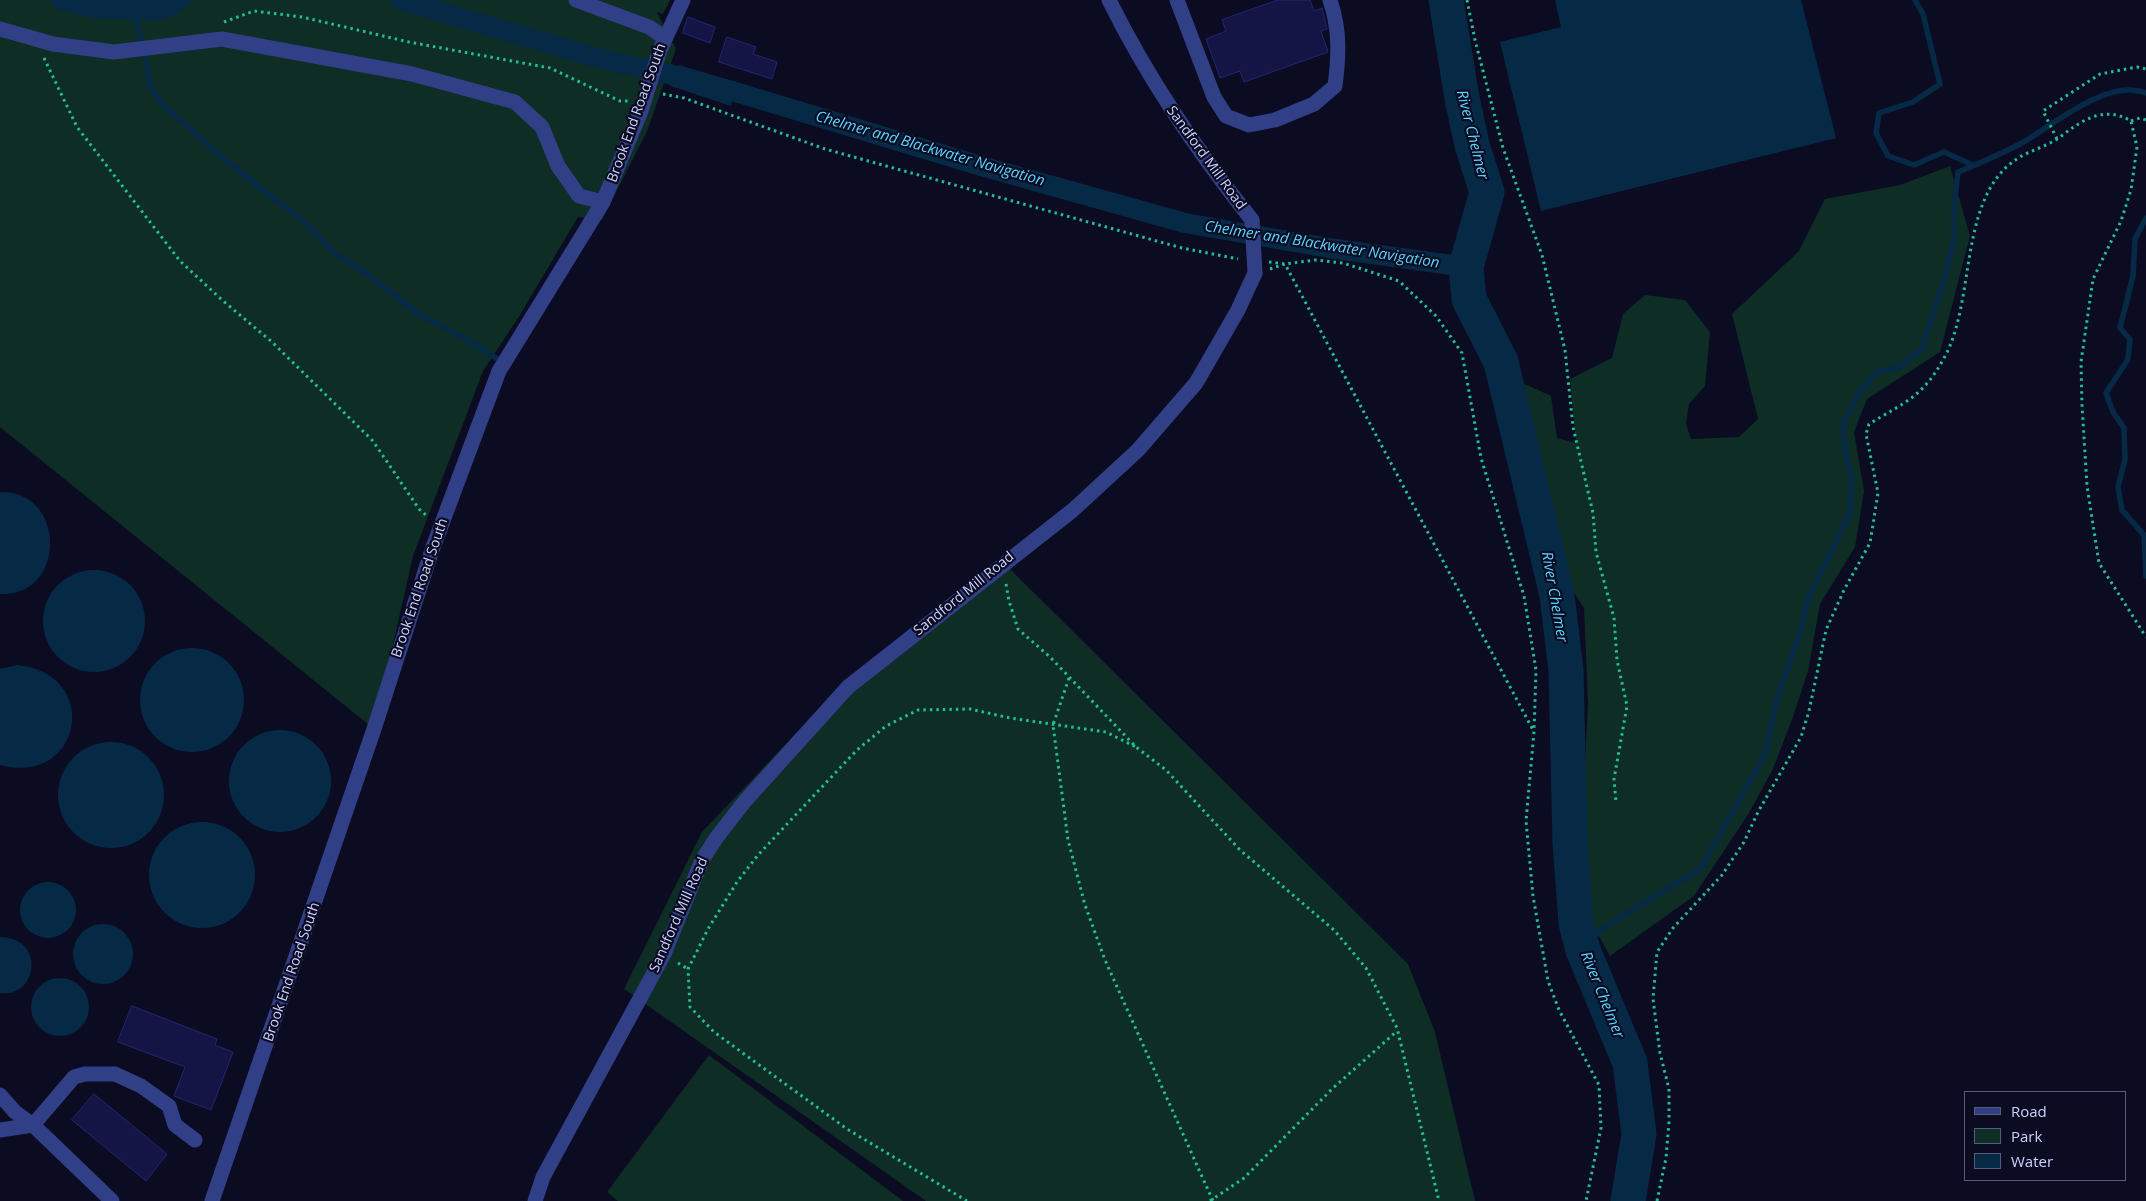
<!DOCTYPE html>
<html>
<head>
<meta charset="utf-8">
<style>
	body { margin:0 }
	#map { position:relative; width:2146px; height:1201px; overflow:hidden; background:#0b0c22; font-family:"Open Sans",sans-serif }
	canvas { display:block }
	.legend { position:absolute; left:1964px; top:1091px; width:162px; height:90px; box-sizing:border-box; background:#0b0c22; border:1px solid #585b7a; margin:0; padding:6px 9px; list-style:none; font-size:15px; color:#ccd1ff }
	.legend li { display:flex; align-items:center; gap:10px; height:25px }
	.legend b { width:25px; border:1px solid #585b7a }
</style>
</head>
<body>
<div id="map">
<canvas width="2146" height="1201"></canvas>
<ul class="legend">
<li><b style="height:6px;background:#313f87"></b>Road</li>
<li><b style="height:14px;background:#0d2d25"></b>Park</li>
<li><b style="height:14px;background:#062a46"></b>Water</li>
</ul>
</div>
<script>
const g = document.querySelector('canvas').getContext('2d');
g.lineJoin = 'round';
function fillPath(path, color) { g.fillStyle = color; g.fill(path, 'evenodd'); }
function stroke(path, color, width, dash) { g.strokeStyle = color; g.lineWidth = width; g.lineCap = dash ? 'butt' : 'round'; g.setLineDash(dash || []); g.stroke(path); }
function label(font, color, halo, rows, align = 'center') {
  g.font = font + ' "Open Sans",sans-serif'; g.lineWidth = 4.5; g.setLineDash([]); g.textBaseline = 'middle'; g.strokeStyle = halo; g.fillStyle = color; for (const [text, x, y, turn = 0] of rows) {
    g.save(); g.translate(x, y); g.rotate((+turn || 0) * Math.PI / 180); g.textAlign = isNaN(turn) ? turn : align; if (halo) g.strokeText(text, 0, 0); g.fillText(text, 0, 0); g.restore();
  }
}
const green = new Path2D(`
	M0 0H670L663 14 657 12 676 49 647 131 602 220 578 217 520 315 483 371 413 556 374 729 0 427Z
	M1950 166 1970 236 1940 352 1867 399 1854 432 1864 491 1855 547 1820 604 1808 671 1793 717 1773 769 1749 813 1694 896 1610 956 1582 907V818L1588 703 1584 608 1571 588 1554 540 1544 490 1517 401 1525 384 1551 396 1557 438 1576 443 1570 379 1612 358 1623 314 1645 295 1685 300 1710 332 1705 386 1689 404 1686 424 1691 439 1739 437 1758 419 1732 314 1799 251 1825 199 1900 185Z
	M1002 561 1408 964 1435 1032 1475 1201H926L624 989 702 832 844 683Z
	M709 1055 903 1201H618L607 1192Z`);
const water = new Path2D(`
	M1555 0H1801L1836 138 1541 211 1500 42 1561 27Z
	M679 65 736 82 731 106 671 86Z
	M0 492C67 490 67 597 0 594Z
	M43 621a51 51 0 1 1 102 0a51 51 0 1 1-102 0Z
	M140 700a52 52 0 1 1 104 0a52 52 0 1 1-104 0Z
	M17 665C102 673 83 787 0 765V669Z
	M229 781a51 51 0 1 1 102 0a51 51 0 1 1-102 0Z
	M58 795a53 53 0 1 1 106 0a53 53 0 1 1-106 0Z
	M149 875a53 53 0 1 1 106 0a53 53 0 1 1-106 0Z
	M20 910a28 28 0 1 1 56 0a28 28 0 1 1-56 0Z
	M73 954a30 30 0 1 1 60 0a30 30 0 1 1-60 0Z
	M0 937C45 937 39 998 0 993Z
	M31 1007a29 29 0 1 1 58 0a29 29 0 1 1-58 0Z`);
const stream = new Path2D(`
	M1915 0 1923 14 1940 84 1913 102 1879 113 1876 133 1888 156 1914 165 1944 152 1973 165
	M134 10 148 71 149 85 162 104 231 165 305 222 337 255 356 266 417 313 473 343 496 358
	M2146 218 2135 239 2133 276 2120 328 2130 339 2128 359 2106 393 2113 412 2124 428 2125 459 2118 487 2122 510 2144 535 2146 576
	M1583 950 1599 932 1614 921 1700 869 1765 755 1777 698 1801 630 1808 598 1850 513 1852 481 1845 449 1843 424 1858 394 1876 372 1900 367 1922 348 1944 281 1954 241V205L1958 172C1980 163 2001 154 2022 143 2055 124 2107 78 2146 93`);
const canal = new Path2D(`
	M62 0 94 8 160 11 180 0
	M400 0 605 60 669 74 739 93 981 166 1185 223 1329 248 1466 267`);
const river = new Path2D(`
	M1446 0 1462 98 1472 145 1487 192 1466 267 1469 299 1501 362 1557 595 1566 670 1570 843 1576 923 1583 950 1630 1063 1639 1134 1628 1201`);
const building = new Path2D(`
	M1278 0H1310L1314 11 1322 8 1327 29 1321 31 1328 52 1244 82 1240 71 1220 78 1206 39 1226 31 1222 20Z
	M688 17 715 27 710 43 683 33Z
	M727 37 756 47 753 54 777 62 772 79 719 62Z
	M132 1006 217 1039 215 1045 233 1052 211 1110 174 1096 185 1067 118 1042Z
	M94 1094 167 1154 146 1181 72 1120Z`);
const path = new Path2D(`
	M1467 0 1475 40 1503 148 1542 255 1565 350 1573 427 1593 513 1596 552 1614 618 1617 660 1627 706 1614 779 1616 802
	M224 22 254 11 302 17 409 42 550 68 620 101H628
	M44 58 77 127 180 261 222 300 272 342 373 441 419 509 428 517
	M663 94 684 98 825 149 1182 248 1238 259
	M2131 121 2140 118 2146 120
	M2057 139 2043 111 2100 74 2137 67 2146 69
	M1269 262 1285 264 1315 260 1343 263 1399 281 1436 316 1462 353 1481 458 1524 596 1536 670 1534 732 1526 821 1533 896 1548 981 1559 1010 1599 1085 1601 1128 1586 1201
	M1270 269 1285 264 1533 730
	M1006 584 1009 601 1018 629 1050 657 1136 747 1166 770 1240 850 1334 930 1366 968 1397 1028 1439 1201
	M1069 678 1053 725 1068 840 1085 905 1105 960 1213 1201
	M678 963 688 969
	M967 1201 847 1129 714 1032 690 1007 688 969 708 929 737 882 758 855 820 789 857 750 886 726 918 710 970 709 1010 718 1106 732 1136 747
	M1210 1201 1244 1178 1332 1089 1397 1031
	M1657 1201 1666 1158 1669 1122V1089L1660 1053 1653 999 1657 952 1673 928 1722 875 1744 842 1758 812 1801 737 1809 711 1826 630 1844 590 1870 543 1878 493 1866 434 1869 424C1905 402 1923 397 1944 358 1975 304 1959 206 2010 164 2025 151 2045 148 2060 137 2082 120 2104 105 2131 121L2137 147 2131 190 2121 221 2093 279 2081 362 2082 405 2087 486 2099 563 2146 637`);
const minor = new Path2D(`
	M576 0 649 27 665 38
	M1109 0C1148 79 1197 151 1252 220
	M1177 0 1214 97 1226 116 1249 125 1275 120 1314 104 1335 86C1339 55 1340 30 1330 0
	M0 29 53 44 114 52 222 39 412 74 515 102 542 127 558 166 579 196 603 202
	M0 1095 15 1112 33 1125 112 1201
	M0 1130 33 1125 74 1077 85 1074H115L141 1086 169 1106 175 1125 195 1140
	M212 1201 374 729 432 550 499 371 603 202 641 111 660 50 683 0
	M535 1201 543 1177 664 954 702 860 717 837 745 801 848 687 1073 510 1138 450 1196 383 1238 310 1255 273`);
const minorBridge = new Path2D(`
	M1252 220 1255 273`);
const streetNames = [
	["Brook End Road South",637,113,-70],
	["Sandford Mill Road",1206,158,54],
	["Brook End Road South",420,588,-71],
	["Sandford Mill Road",964,594,-39],
	["Sandford Mill Road",679,915,-66],
	["Brook End Road South",292,972,-71]
];
const waterNames = [
	["River Chelmer",1472,135,76],
	["Chelmer and Blackwater Navigation",930,149,16],
	["Chelmer and Blackwater Navigation",1322,245,9],
	["River Chelmer",1554,597,80],
	["River Chelmer",1602,995,68]
];
fillPath(green, '#0d2d25');
fillPath(water, '#062a46');
stroke(stream, '#062a46', 5.5);
stroke(canal, '#062a46', 20);
stroke(river, '#062a46', 35);
fillPath(building, '#151545');
stroke(building, '#242574', 1);
stroke(path, '#21bf95', 3, [2.5, 4]);
stroke(minor, '#313f87', 15);
stroke(minorBridge, '#313f87', 15);
label('14px', '#ccd1ff', '#0b0c22', streetNames);
label('italic 15px', '#5ad5ff', '#0b0c22', waterNames);
</script>
</body>
</html>
